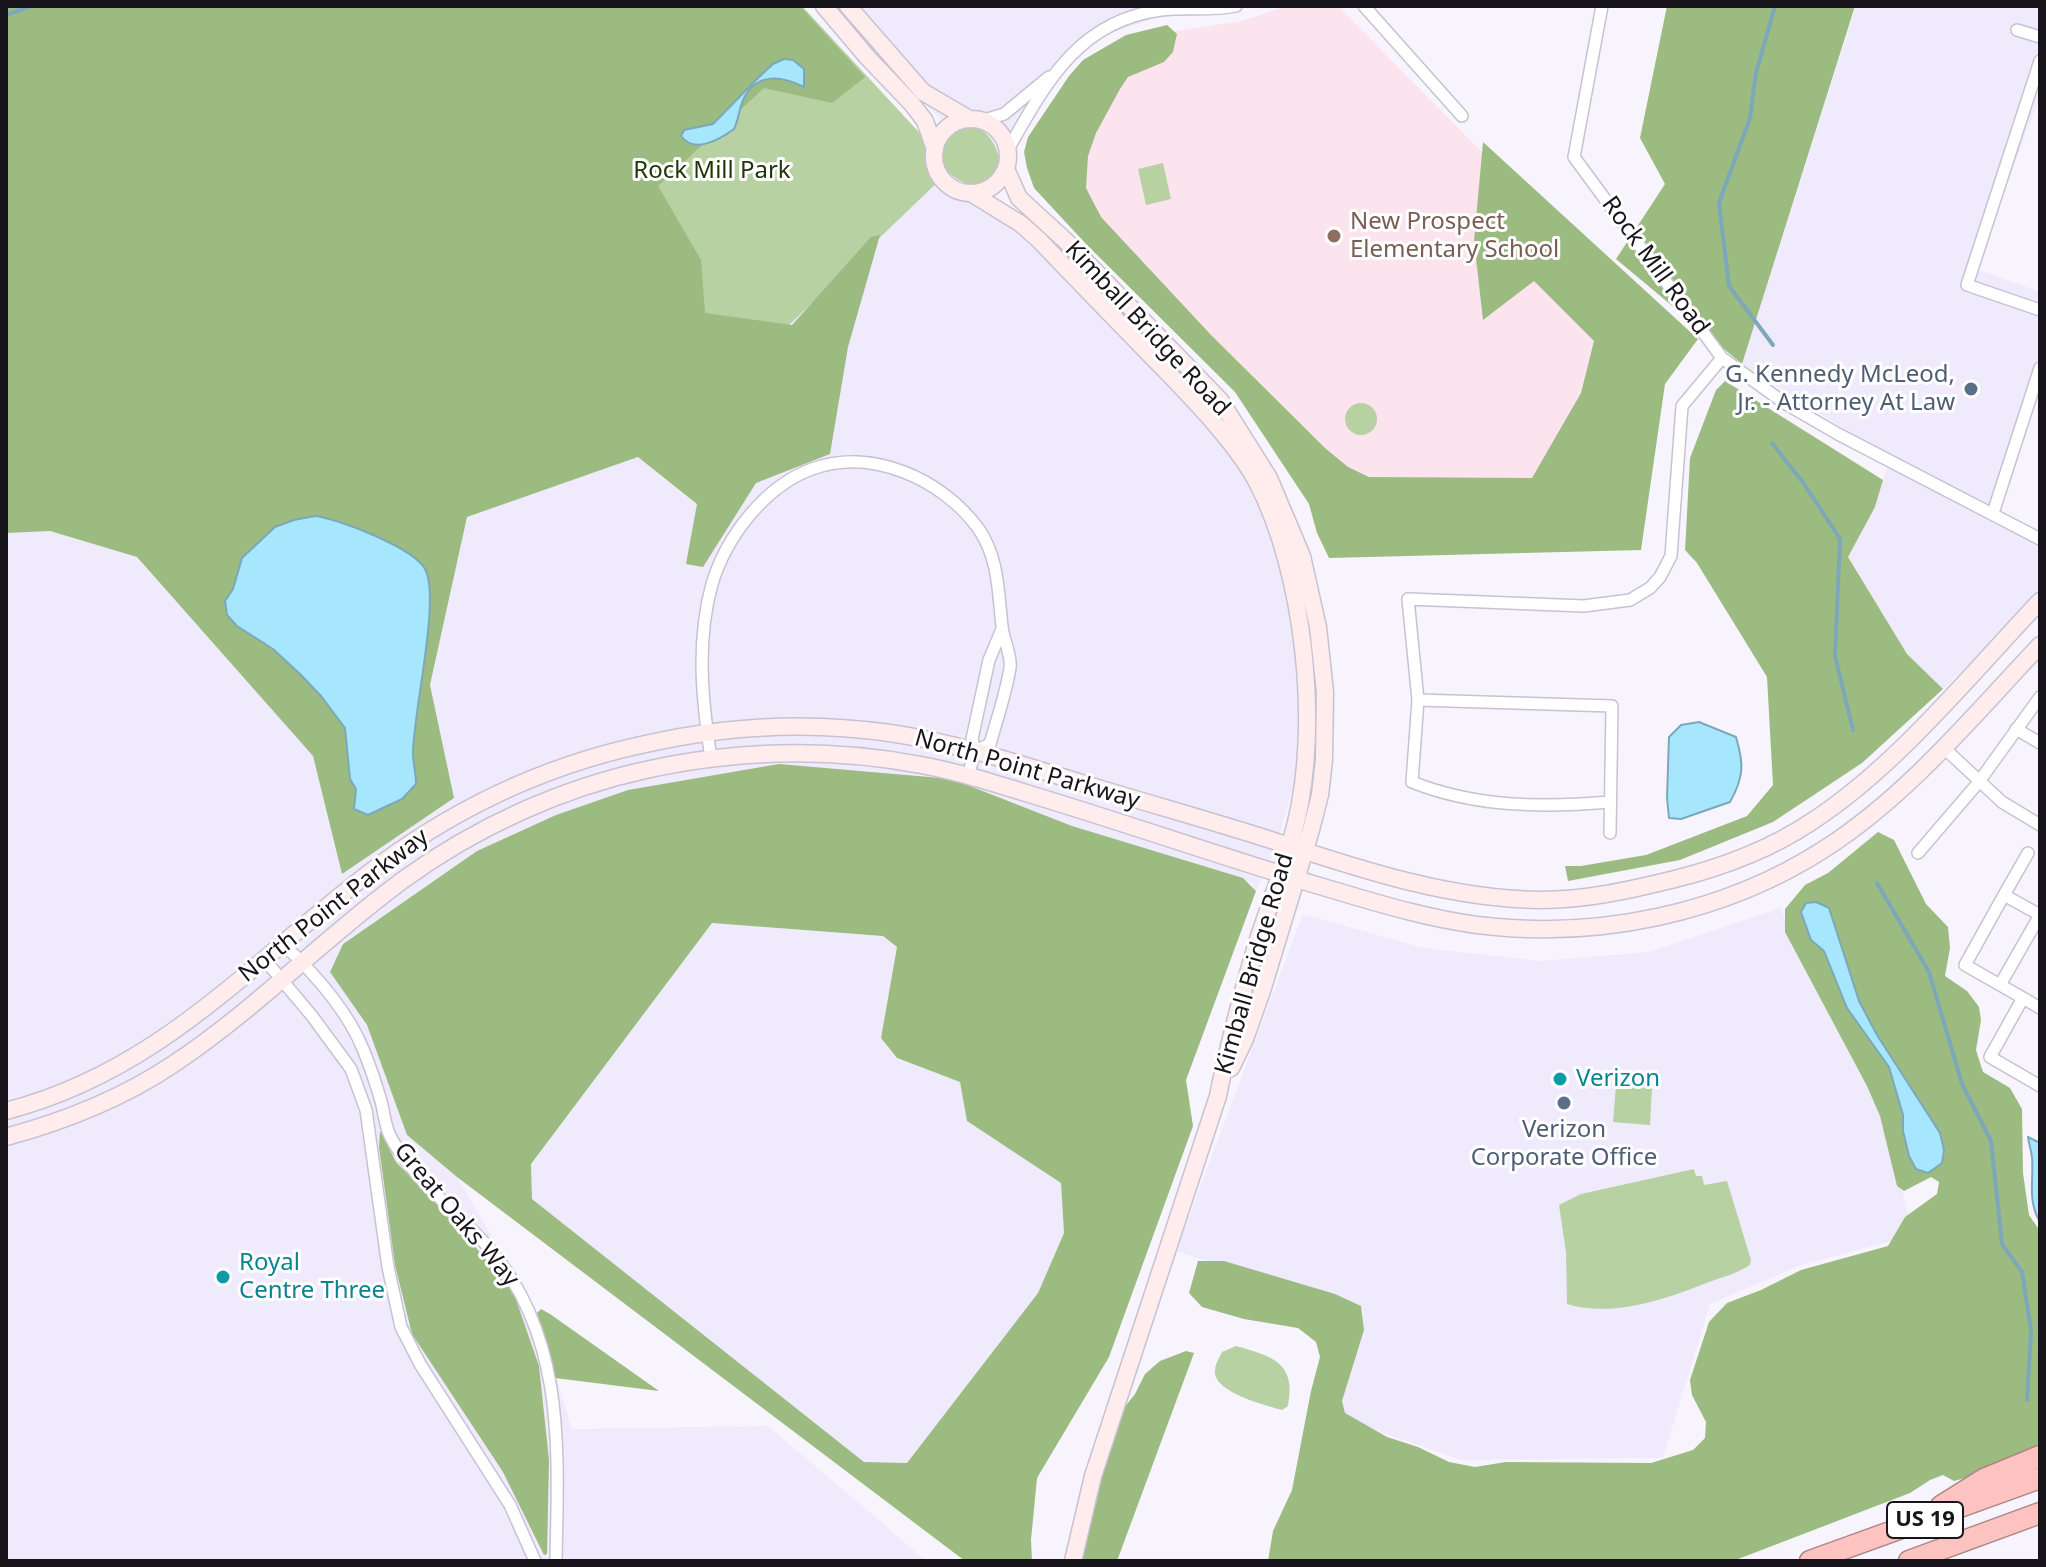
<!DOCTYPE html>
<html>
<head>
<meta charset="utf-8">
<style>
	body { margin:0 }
	#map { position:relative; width:2046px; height:1567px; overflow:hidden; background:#f7f4fe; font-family:"Noto Sans",sans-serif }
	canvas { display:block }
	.frame { position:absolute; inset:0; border:8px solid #17151b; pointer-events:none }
</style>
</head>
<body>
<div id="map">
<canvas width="2046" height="1567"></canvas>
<div class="frame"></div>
</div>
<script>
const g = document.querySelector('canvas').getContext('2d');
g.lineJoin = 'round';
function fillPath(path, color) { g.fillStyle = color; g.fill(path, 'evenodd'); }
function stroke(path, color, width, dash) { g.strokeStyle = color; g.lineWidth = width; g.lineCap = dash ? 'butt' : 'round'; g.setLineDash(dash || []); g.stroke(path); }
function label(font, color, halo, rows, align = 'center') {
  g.font = font + ' "Noto Sans",sans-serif'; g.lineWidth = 6; g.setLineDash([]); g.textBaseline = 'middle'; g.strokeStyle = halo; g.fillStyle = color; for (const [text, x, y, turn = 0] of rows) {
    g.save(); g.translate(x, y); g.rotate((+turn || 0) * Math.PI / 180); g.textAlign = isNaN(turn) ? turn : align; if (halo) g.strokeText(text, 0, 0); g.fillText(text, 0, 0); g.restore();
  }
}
const built = new Path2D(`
	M840 6H1193L1087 41 985 177 979 190 1004 222 1192 389 1243 429 1277 522 1323 682 1276 847 1256 891 1251 883 1072 826 952 779 628 790 556 815 477 851 343 943 330 972 367 1025 407 1135 457 1177 537 1313 572 1429 768 1426 927 1561H6V533L50 531 137 557 313 756 342 874 454 798 430 685 467 517 638 457 971 149 888 68 836 8Z
	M1856 6H2040V97L1975 268 2040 292V372L1994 516 2040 542V597L1943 689 1907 654 1848 557 1875 507 1890 458 1742 364Z
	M1780 908 1880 1108 1914 1235 1801 1265 1710 1304 1663 1458 1461 1460 1329 1414 1364 1311 1176 1251 1303 914 1423 948 1541 961 1650 952Z
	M712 923 883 936 897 948 881 1038 897 1059 960 1082 967 1121 1061 1182 1064 1233 1038 1293 907 1463 864 1462 532 1199 531 1164Z`);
const education = new Path2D(`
	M1287 6H1338L1632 304 1526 493 1349 484 1035 168 1101 52 1177 31 1242 21Z`);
const green = new Path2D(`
	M518 6H802L941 156C945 102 1000 124 1000 168 989 194 965 187 948 172L760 353 734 369Z
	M1163 163 1171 199 1146 205 1138 169Z
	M1345 419a16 16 0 1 1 32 0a16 16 0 1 1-32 0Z
	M1616 1085 1652 1088 1650 1125 1613 1122Z
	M1694 1169 1696 1176H1702L1704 1185 1727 1181 1751 1260 1750 1265C1738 1273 1723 1277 1709 1282 1666 1299 1613 1318 1567 1304L1566 1252 1559 1205 1581 1194Z
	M1236 1346C1271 1356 1297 1362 1288 1406L1282 1410C1265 1405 1212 1392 1215 1370 1215 1364 1220 1357 1222 1352Z`);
const forest = new Path2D(`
	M6 6H800L865 77 832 103 764 88 658 186 701 260 705 313 792 325 871 237 880 235 848 347 830 454 756 483 703 567 686 564 697 504 638 457 467 517 430 685 454 798 342 874 313 756 137 557 50 531 6 533Z
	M1667 6H1855L1742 364 1616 259 1665 184 1640 138Z
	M1167 25 1177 34 1173 52 1164 62 1128 77 1120 89 1096 133 1088 156 1086 188 1101 217 1211 335 1325 448 1348 467 1369 477 1532 478 1581 393 1594 341 1534 281 1483 320 1474 241 1483 142 1698 339 1665 384 1641 550 1329 558 1317 533 1309 504 1235 392 1086 244 1034 188 1027 168 1024 152 1028 137 1069 76 1083 60 1126 35Z
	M1725 381 1883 480 1875 507 1848 557 1907 654 1943 689 1862 763 1773 822 1680 860 1568 881 1565 866H1581L1646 855 1747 816 1773 785 1767 677 1697 563 1685 550 1690 458 1716 390Z
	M779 764 952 779 1072 826 1243 878 1256 891 1186 1080 1193 1126 1109 1357 1037 1478 1031 1540 1032 1561H965L457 1177 407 1135 367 1025 330 972 343 944 477 851 556 815 628 790ZM712 923 883 936 897 947 881 1038 897 1058 960 1082 967 1121 1061 1183 1064 1233 1038 1293 907 1463 864 1462 532 1199 531 1164Z
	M1878 832 1894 840 1926 904 1948 927 1950 948 1945 976 1967 991 1979 1007 1981 1020 1976 1050 1983 1072 2010 1088 2022 1109 2023 1173 2029 1215 2040 1231V1450L1981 1474 1954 1481 1943 1475 1930 1480 1910 1493 1733 1561H1268L1273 1531 1292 1490 1311 1391 1320 1357 1316 1342 1298 1328 1244 1319 1202 1307 1189 1293 1198 1261H1224L1335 1294 1361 1306 1364 1330 1342 1401 1345 1413 1387 1437 1418 1447 1449 1462 1475 1467 1506 1462 1651 1463 1693 1450 1705 1438 1706 1422 1692 1395 1690 1380 1709 1322 1727 1303 1761 1290 1801 1270 1888 1246 1905 1217 1937 1194 1939 1182 1931 1177 1904 1191 1897 1186 1880 1116 1867 1086 1785 932V909L1805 885 1828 873Z
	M380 1131 396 1162 453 1221 513 1291 539 1366 549 1460 547 1554 544 1555 503 1472 412 1334 395 1265 379 1147Z
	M541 1309 550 1314 659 1391 555 1378 537 1313Z
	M1186 1351 1194 1353 1117 1561H1077L1089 1500 1123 1409 1135 1394 1145 1374 1160 1361Z`);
const water = new Path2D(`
	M784 59 793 60 804 69V87C782 76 757 72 744 98 739 108 739 119 734 129 719 140 694 154 681 136L684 130 713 124 759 77 773 64Z
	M315 516C339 519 414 548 425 569 441 598 413 713 413 753 413 764 416 773 416 784L402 799 368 815 354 809 356 789 350 779 345 728 321 696 300 674 273 649 237 626 227 615 225 601 233 589 242 558 275 527 294 520Z
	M1699 722 1736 737C1744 764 1744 777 1730 802L1681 819 1669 818 1667 798 1669 737 1681 725Z
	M1816 902 1829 908 1859 1001 1877 1035 1940 1133 1944 1150 1942 1163 1928 1173 1916 1169 1909 1156 1903 1131V1115L1889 1067 1847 1008 1824 951 1811 940 1801 912 1806 903Z
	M2028 1137 2040 1143V1222C2027 1200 2034 1180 2032 1157 2031 1150 2029 1144 2028 1137Z`);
const stream = new Path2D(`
	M6 15 31 6
	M1773 345 1729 286 1719 203 1750 118 1756 73 1775 6
	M1772 443 1804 484 1840 539 1835 656 1853 730
	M1877 883 1929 972 1962 1084 1991 1141 2002 1244 2022 1272 2031 1330 2027 1400`);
const street = new Path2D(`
	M1364 6 1462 116
	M1602 6 1574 157 1722 358 1786 404 1838 434 2040 539
	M2017 30 2040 37
	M2040 61 1967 285 2040 310
	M981 121 1004 114 1049 77
	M1007 151C1045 85 1077 21 1161 10 1186 7 1211 11 1236 6
	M1993 513 2040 368
	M1418 700 1612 706 1610 833
	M2016 729 2040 743
	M1943 747 2002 802 2040 825
	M711 758C702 700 696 642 712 584 726 537 765 486 812 469 871 447 942 479 978 528 999 558 998 592 1002 626 1003 640 1012 655 1010 668 1006 693 997 719 990 744L975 751
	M968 776 975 751 972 739 989 660 1002 629
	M1609 802C1543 808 1474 807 1412 782L1418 700 1408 599 1584 606 1630 600 1650 588 1660 577 1671 556 1682 406 1722 358
	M1918 853 1978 783 2040 697
	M2004 895 2028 853
	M283 944C314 973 347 1010 363 1049 370 1066 376 1084 381 1101 384 1112 385 1126 390 1136 413 1180 458 1212 490 1249 566 1339 558 1450 556 1561
	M265 960 312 1016 351 1069 366 1110 388 1267 401 1327 420 1364 510 1505 535 1561
	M2000 985 2040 915
	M2023 998 1965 965 2004 895 2040 915
	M2040 1008 2023 998 1990 1057 2040 1086`);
const secondary = new Path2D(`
	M824 6 868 58 912 104 925 121 935 149
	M848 6 923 92 969 119
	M934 156a37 37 0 1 1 74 0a37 37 0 1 1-74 0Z
	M1006 169 1019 198 1068 243 1220 400 1269 478 1302 556 1318 627 1325 692 1324 760 1320 795 1311 830 1262 991 1245 1039 1231 1068
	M971 193 1021 224 1040 241C1080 283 1121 325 1162 367 1193 399 1238 445 1258 484 1304 574 1320 725 1296 822 1286 865 1268 906 1255 949 1241 997 1228 1046 1218 1096L1093 1476 1073 1561
	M6 1111C157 1072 247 967 365 876 446 813 540 767 641 745 722 726 807 721 890 733 958 743 1023 765 1088 785 1150 804 1212 821 1274 841 1359 869 1449 899 1540 900 1587 900 1630 890 1675 879 1723 867 1769 850 1811 822 1895 768 1971 674 2040 601
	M6 1137C65 1121 121 1099 172 1065 254 1011 324 938 403 880 476 827 561 788 650 769 739 750 831 748 921 765 965 773 1009 788 1052 801 1143 829 1232 860 1323 887 1374 902 1424 918 1477 925 1597 940 1724 914 1826 848 1908 795 1973 716 2040 645`);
const highway = new Path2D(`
	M1941 1506 1984 1479 2040 1456
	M1810 1561 2040 1478
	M1909 1561 2040 1513`);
const markers = [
	[1334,236,8,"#8d6e63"],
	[1971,389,8,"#5c6f8a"],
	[1560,1079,8,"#0f9aa8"],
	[1564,1103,8,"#5c6f8a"],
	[223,1277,8,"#0f9aa8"]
];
const shields = [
	[1925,1520,76]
];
const shieldNames = [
	["US 19",1925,1520]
];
const parkNames = [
	["Rock Mill Park",712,171]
];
const educationNames = [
	["New Prospect",1350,222],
	["Elementary School",1350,250]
];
const streetNames = [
	["Rock Mill Road",1655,266,54],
	["Kimball Bridge Road",1147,329,47],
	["North Point Parkway",1027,770,16],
	["North Point Parkway",334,906,-38],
	["Kimball Bridge Road",1255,964,-74],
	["Great Oaks Way",456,1215,50]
];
const serviceNames = [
	["G. Kennedy McLeod,",1955,375],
	["Jr. - Attorney At Law",1955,403],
	["Verizon",1564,1130,"center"],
	["Corporate Office",1564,1158,"center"]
];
const cultureNames = [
	["Verizon",1576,1079],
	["Royal",239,1263],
	["Centre Three",239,1291]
];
fillPath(built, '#f0eafd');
fillPath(education, '#fce4ef');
fillPath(green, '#b7d1a2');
fillPath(forest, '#9bbb80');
fillPath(water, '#a7e7fd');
stroke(water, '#7ca8b9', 2);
stroke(stream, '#7ca8b9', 4);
stroke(street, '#c7c2d2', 14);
stroke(secondary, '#c7c2d2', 19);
stroke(highway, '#ac8687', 23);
stroke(street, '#fff', 11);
stroke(secondary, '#feedec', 16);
stroke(highway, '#fdc3c1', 20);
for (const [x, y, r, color] of markers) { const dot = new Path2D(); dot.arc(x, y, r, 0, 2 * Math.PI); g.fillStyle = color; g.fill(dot); stroke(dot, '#fff', 3); }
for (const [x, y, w] of shields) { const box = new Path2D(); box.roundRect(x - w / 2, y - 18, w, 36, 6); g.fillStyle = '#fff'; g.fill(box); stroke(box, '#17151b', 2); }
label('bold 22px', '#17151b', null, shieldNames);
label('24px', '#21350a', '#fff', parkNames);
label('24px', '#785e54', '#fff', educationNames, 'left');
label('24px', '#17151b', '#fff', streetNames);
label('24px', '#4e5e75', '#fff', serviceNames, 'right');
label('24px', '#0d838f', '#fff', cultureNames, 'left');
</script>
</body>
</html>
